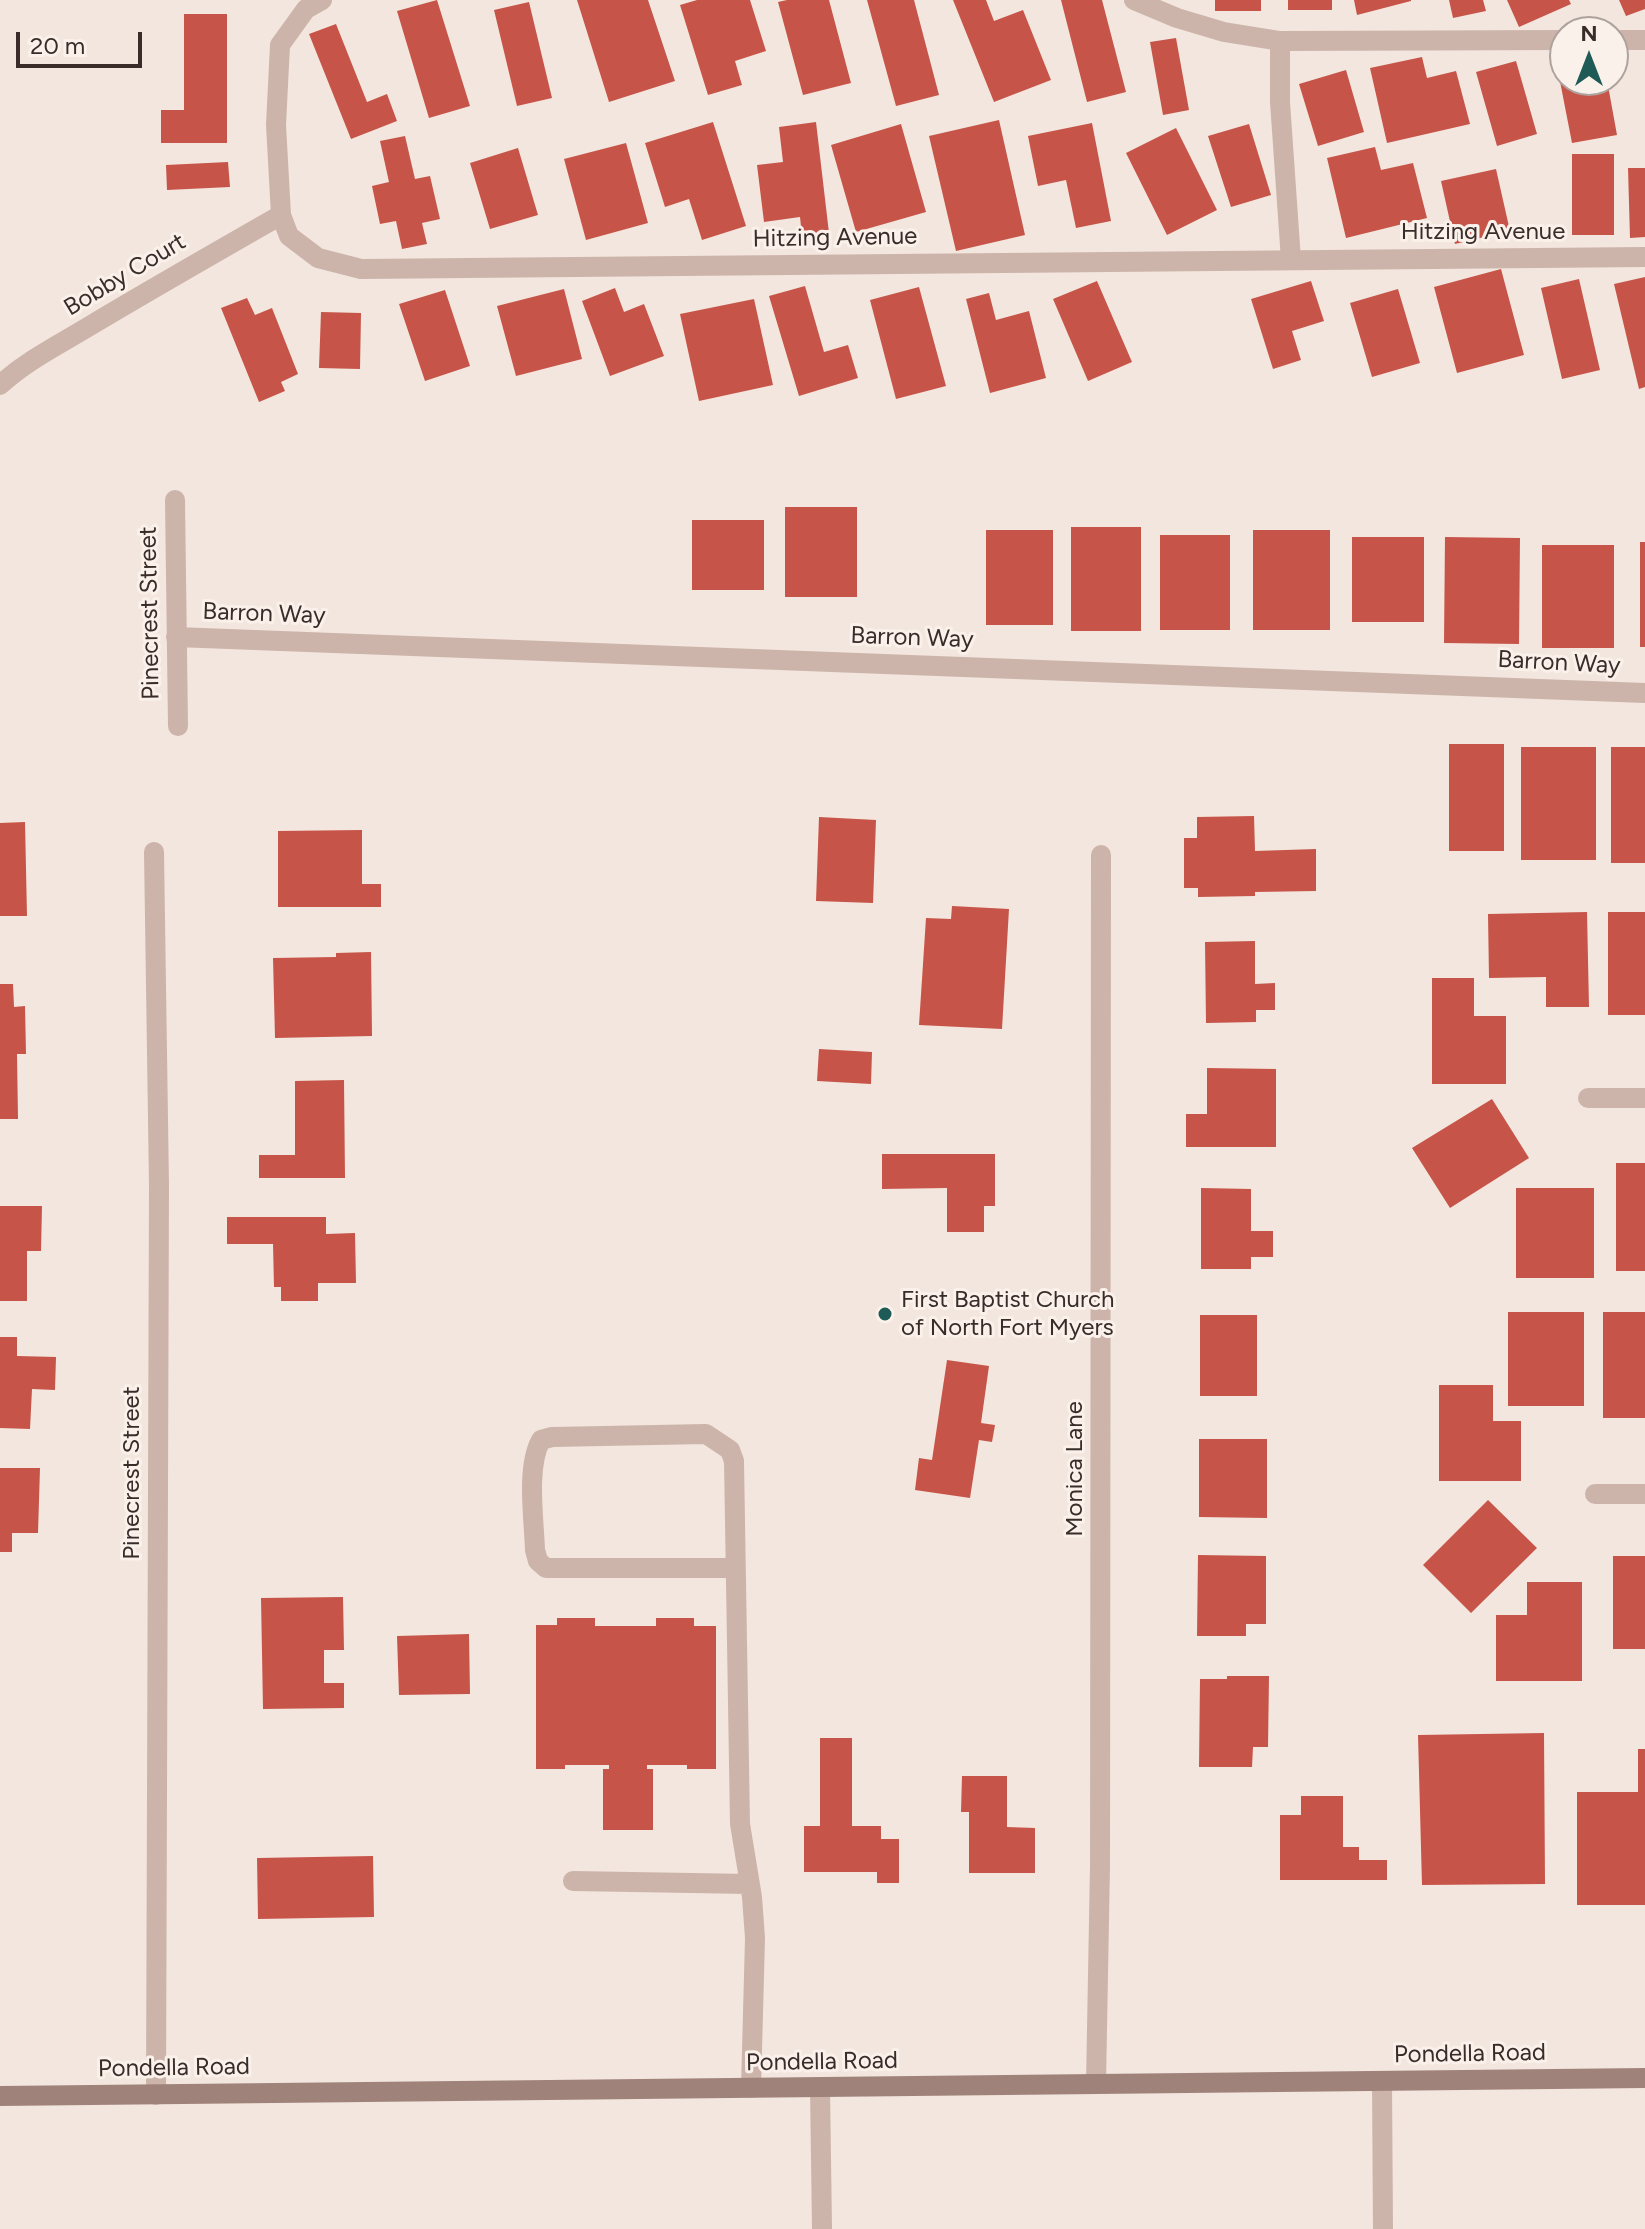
<!DOCTYPE html>
<html>
<head>
<meta charset="utf-8">
<style>
	body { margin:0 }
	#map { position:relative; width:1645px; height:2229px; overflow:hidden; background:#f3e6de; font-family:Figtree,sans-serif }
	canvas { display:block }
	.north { position:absolute; left:1549px; top:16px; width:80px; height:80px; box-sizing:border-box; background:#faf1eb; border:2px solid #ada29d; border-radius:50%; rotate:0deg; font-size:22px; font-weight:700; line-height:32px; text-align:center; color:#392c29 }
	.north::after { content:''; display:block; margin:auto; width:28px; height:36px; background:#1e5b56; clip-path:polygon(50% 0,100% 100%,50% 72%,0 100%) }
	.scale { position:absolute; left:16px; top:32px; width:126px; height:36px; box-sizing:border-box; border:4px solid #392c29; border-top:0; padding-left:10px; font-size:24px; line-height:28px; white-space:nowrap; color:#392c29; -webkit-text-stroke:6px #faf1eb; paint-order:stroke }
</style>
</head>
<body>
<div id="map">
<canvas width="1645" height="2229"></canvas>
<div class="north">N</div>
<div class="scale">20 m</div>
</div>
<script>
const g = document.querySelector('canvas').getContext('2d');
g.lineJoin = 'round';
function fillPath(path, color) { g.fillStyle = color; g.fill(path, 'evenodd'); }
function stroke(path, color, width, dash) { g.strokeStyle = color; g.lineWidth = width; g.lineCap = dash ? 'butt' : 'round'; g.setLineDash(dash || []); g.stroke(path); }
function label(font, color, halo, rows, align = 'center') {
  g.font = font + ' Figtree,sans-serif'; g.lineWidth = 6; g.setLineDash([]); g.textBaseline = 'middle'; g.strokeStyle = halo; g.fillStyle = color; for (const [text, x, y, turn = 0] of rows) {
    g.save(); g.translate(x, y); g.rotate((+turn || 0) * Math.PI / 180); g.textAlign = isNaN(turn) ? turn : align; if (halo) g.strokeText(text, 0, 0); g.fillText(text, 0, 0); g.restore();
  }
}
const building = new Path2D(`
	M437 0 470 106 429 118 397 11Z
	M577 0H648L675 81 609 102Z
	M697 0H750L766 51 735 61 742 85 708 95 680 5Z
	M787 0H829L851 83 803 95 778 2Z
	M867 0H914L939 95 896 106Z
	M953 0H986L994 21 1023 10 1051 80 994 102Z
	M1061 0H1102L1126 92 1087 102Z
	M1215 0H1261V11H1215Z
	M1288 0H1332V10H1288Z
	M1354 0H1411V1L1357 15Z
	M1449 0H1483L1486 11 1453 18Z
	M1507 0H1569L1571 4 1519 27Z
	M1619 0H1645V9L1626 16Z
	M529 2 552 98 517 106 494 10Z
	M184 14H227V143H161V110H184Z
	M336 24 367 102 387 94 397 121 351 139 309 34Z
	M1176 38 1189 110 1163 115 1150 42Z
	M1422 57 1427 78 1456 71 1470 124 1387 143 1370 68Z
	M1516 61 1537 134 1497 146 1476 72Z
	M1565 64V80H1607L1617 135 1572 143 1557 66Z
	M1346 70 1364 132 1318 146 1299 84Z
	M999 120 1025 235 956 251 929 136Z
	M713 122 746 226 702 240 689 199 665 207 645 143Z
	M816 122 829 233 802 236 800 217 764 222 757 165 783 162 779 127Z
	M1092 123 1111 221 1076 228 1066 180 1038 186 1028 136Z
	M901 124 926 212 856 232 831 145Z
	M1249 124 1271 195 1231 207 1208 136Z
	M1176 128 1217 210 1167 235 1126 153Z
	M405 136 415 179 430 176 440 219 422 223 427 244 402 249 396 221 380 224 372 186 389 182 380 141Z
	M626 143 648 223 586 240 564 159Z
	M1375 147 1381 170 1413 163 1427 218 1346 238 1327 158Z
	M518 148 538 215 490 229 470 163Z
	M1572 154H1614V235H1572Z
	M228 162 230 187 167 190 166 165Z
	M1628 168H1645V237L1630 238Z
	M1496 169 1510 231 1455 244 1441 181Z
	M1501 269 1524 355 1457 373 1434 287Z
	M1645 277V387L1639 389 1614 284Z
	M1579 279 1600 370 1562 379 1541 288Z
	M1097 281 1132 362 1088 381 1053 299Z
	M1311 281 1324 321 1292 331 1301 360 1273 369 1251 299Z
	M805 286 824 352 848 345 858 378 799 396 769 296Z
	M919 287 946 386 896 399 870 300Z
	M615 288 624 312 644 304 664 356 610 376 582 301Z
	M564 289 582 359 516 376 497 306Z
	M1398 289 1420 363 1372 377 1350 303Z
	M445 290 470 366 425 381 399 304Z
	M989 293 996 320 1029 311 1046 378 990 393 966 299Z
	M247 298 255 315 272 308 298 374 281 382 285 391 259 402 221 308Z
	M754 299 773 385 699 401 680 314Z
	M321 312 361 313 360 369 319 368Z
	M785 507H857V597H785Z
	M692 520H764V590H692Z
	M1071 527H1141V631H1071Z
	M986 530H1053V625H986Z
	M1253 530H1330V630H1253Z
	M1160 535H1230V630H1160Z
	M1352 537H1424V622H1352Z
	M1445 537 1520 538 1519 644 1444 643Z
	M1640 542H1645V647H1640Z
	M1542 545H1614V648H1542Z
	M1449 744H1504V851H1449Z
	M1521 747H1596V860H1521Z
	M1611 747H1645V863H1611Z
	M1254 816 1255 851 1316 849V891L1255 892V896L1198 897V888H1184V838H1197V817Z
	M819 817 876 820 873 903 816 901Z
	M25 822 27 916H0V823Z
	M362 830V884H381V907H278V831Z
	M952 906 1009 909 1002 1029 919 1025 926 918 951 919Z
	M1587 912 1589 1007H1546V977L1489 978 1488 914Z
	M1608 912H1645V1015H1608Z
	M1255 941V984L1275 983V1010H1256V1022L1206 1023 1205 942Z
	M371 952 372 1036 275 1038 273 958 336 957V953Z
	M1432 978H1474V1016H1506V1084H1432Z
	M0 984H13L14 1007 25 1006 26 1054H17L18 1119H0Z
	M819 1049 872 1052 871 1084 817 1081Z
	M1207 1068 1276 1069V1147H1186V1114H1207Z
	M344 1080 345 1178H259V1155H295V1081Z
	M1492 1099 1529 1158 1450 1208 1412 1148Z
	M882 1154H995V1206H984V1232H947V1188L882 1189Z
	M1616 1163H1645V1271H1616Z
	M1201 1188 1251 1189V1231H1273V1257H1251V1269H1201Z
	M1516 1188H1594V1278H1516Z
	M0 1206H42L41 1251H27V1301H0Z
	M227 1217H326V1234L355 1233 356 1283H318V1301H281V1287H274L273 1244H227Z
	M1508 1312H1584V1406H1508Z
	M1603 1312H1645V1418H1603Z
	M1200 1315H1257V1396H1200Z
	M0 1337H17V1356L56 1357 55 1390 32 1389 30 1429 0 1428Z
	M947 1360 989 1366 981 1423 995 1425 992 1442 979 1440 970 1498 915 1490 919 1458 932 1460Z
	M1439 1385H1493V1421H1521V1481H1439Z
	M1199 1439H1267V1518L1199 1517Z
	M0 1468H40L38 1533H12V1552H0Z
	M1488 1500 1537 1548 1471 1613 1423 1565Z
	M1198 1555 1266 1556V1624H1246V1636H1197Z
	M1613 1556H1645V1649H1613Z
	M1527 1582H1582V1681H1496V1615H1527Z
	M343 1597 344 1650H324V1683H344V1708L263 1709 261 1598Z
	M557 1618H595V1626H656V1618H694V1626H716V1769H687V1765H647V1769H653V1830H603V1769H609V1765H565V1769H536V1625H557Z
	M469 1634 470 1694 399 1695 397 1636Z
	M1227 1676H1269L1268 1747H1253L1252 1767H1199L1200 1679H1227Z
	M1544 1733 1545 1884 1422 1885 1418 1735Z
	M820 1738H852V1826H881V1839H899V1883H877V1872H804V1826H820Z
	M1638 1749H1645V1905H1577V1792H1638Z
	M962 1776H1007V1827L1035 1828V1873H969V1812H961Z
	M1301 1796H1343V1847H1359V1860H1387V1880H1280V1815H1301Z
	M373 1856 374 1917 258 1919 257 1858Z`);
const service = new Path2D(`
	M1280 41V102L1291 260
	M734 1568H546L538 1561 535 1550C534 1519 526 1467 541 1440L552 1437 706 1434 730 1450 734 1461 740 1824 752 1897 755 1938 751 2088
	M573 1881 750 1884
	M1382 2081 1383 2229
	M820 2088 822 2229`);
const minor = new Path2D(`
	M322 0 306 9 280 45 276 125 281 215 289 236 318 258 361 269 1645 257
	M1134 0 1177 18 1224 32 1280 41 1565 40
	M1613 40H1645
	M0 385C27 360 62 343 93 324 155 287 218 251 281 215
	M175 500 178 726
	M176 637 1645 693
	M154 852 159 1186 156 2095
	M1588 1098H1645
	M1595 1494H1645
	M1096 2084 1100 1866 1101 855`);
const secondary = new Path2D(`
	M0 2096 1645 2078`);
const markers = [
	[885,1314,8,"#1e5b56"]
];
const streetNames = [
	["Hitzing Avenue",1483,232],
	["Hitzing Avenue",835,238,-1],
	["Bobby Court",125,275,-31],
	["Pinecrest Street",150,613,-91],
	["Barron Way",264,614,2],
	["Barron Way",912,638,2],
	["Barron Way",1559,663,3],
	["Monica Lane",1075,1469,-90],
	["Pinecrest Street",132,1473,-90],
	["Pondella Road",1470,2054,-1],
	["Pondella Road",822,2062,-1],
	["Pondella Road",174,2068,-1]
];
const poiNames = [
	["First Baptist Church",901,1300],
	["of North Fort Myers",901,1328]
];
fillPath(building, '#c75448');
stroke(service, '#ccb4aa', 20);
stroke(minor, '#ccb4aa', 20);
stroke(secondary, '#9f837b', 20);
for (const [x, y, r, color] of markers) { const dot = new Path2D(); dot.arc(x, y, r, 0, 2 * Math.PI); g.fillStyle = color; g.fill(dot); stroke(dot, '#faf1eb', 3); }
label('24px', '#392c29', '#faf1eb', streetNames);
label('24px', '#392c29', '#faf1eb', poiNames, 'left');
</script>
</body>
</html>
